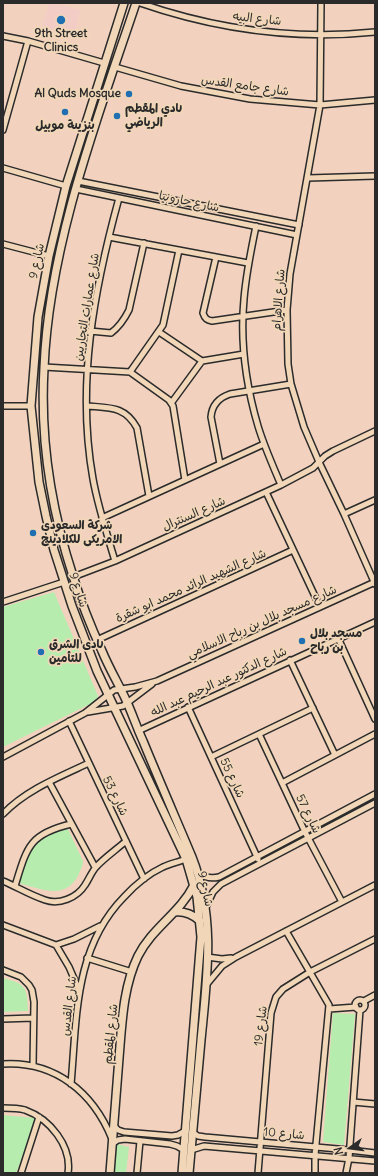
<!DOCTYPE html>
<html>
<head>
<meta charset="utf-8">
<style>
	body { margin:0 }
	#map { position:relative; width:378px; height:1176px; overflow:hidden; background:#f2d2be; font-family:Delius,sans-serif }
	canvas { display:block }
	.frame { position:absolute; inset:0; border:4px solid #2b2b2b; pointer-events:none }
	.north { position:absolute; left:330px; top:1128px; width:40px; height:40px; -webkit-text-stroke:3px #f1d7b8; paint-order:stroke; rotate:256deg; font-size:11px; font-weight:700; line-height:16px; text-align:center; color:#2b2b2b }
	.north::after { content:''; display:block; margin:auto; width:14px; height:18px; background:#2b2b2b; clip-path:polygon(50% 0,100% 100%,50% 72%,0 100%) }
</style>
</head>
<body>
<div id="map">
<canvas width="378" height="1176"></canvas>
<div class="frame"></div>
<div class="north">N</div>
</div>
<script>
const g = document.querySelector('canvas').getContext('2d');
g.lineJoin = 'round';
function fillPath(path, color) { g.fillStyle = color; g.fill(path, 'evenodd'); }
function stroke(path, color, width, dash) { g.strokeStyle = color; g.lineWidth = width; g.lineCap = dash ? 'butt' : 'round'; g.setLineDash(dash || []); g.stroke(path); }
function label(font, color, halo, rows, align = 'center') {
  g.font = font + ' Delius,"Playpen Sans Arabic",sans-serif'; g.lineWidth = 3.5; g.setLineDash([]); g.textBaseline = 'middle'; g.strokeStyle = halo; g.fillStyle = color; for (const [text, x, y, turn = 0] of rows) {
    g.save(); g.translate(x, y); g.rotate((+turn || 0) * Math.PI / 180); g.textAlign = isNaN(turn) ? turn : align; if (halo) g.strokeText(text, 0, 0); g.fillText(text, 0, 0); g.restore();
  }
}
const built = new Path2D(`
	M49 3H54L80 10 75 33 42 29Z`);
const green = new Path2D(`
	M54 592 98 696 96 701 3 747V607Z
	M66 825 83 861C83 867 80 870 78 876 64 900 43 889 21 884L18 881C21 843 33 839 66 825Z
	M3 978C26 984 27 987 28 1011L3 1012Z
	M333 1013 355 1014 344 1145 323 1142Z
	M3 1115 35 1118V1126L16 1173H3Z
	M117 1144 129 1147 126 1173H114Z`);
const minor = new Path2D(`
	M140 3C215 29 296 40 375 32
	M321 3 320 105 290 274 287 310 288 364 291 384 304 427 319 462 344 514 375 584
	M3 36 28 41 104 63
	M115 67 181 86 250 99 320 105 375 100
	M3 130 28 41
	M3 168 66 186
	M308 178 375 176
	M78 181 299 225
	M76 189 297 235
	M256 226C251 250 246 274 244 299 240 341 246 385 258 426 264 446 273 466 281 485
	M109 237 248 263
	M3 244 49 256
	M216 257 203 313C205 319 207 320 212 321L287 310
	M90 331 111 333C119 327 125 318 129 310L144 243
	M159 332 202 361
	M44 367 130 372 169 400 173 406 185 480
	M130 372 163 325 179 250
	M172 402 202 361 244 354
	M3 406H31
	M87 406C110 408 125 406 137 428L149 496
	M220 464 211 417C212 405 218 398 230 394L291 384
	M266 492 320 607
	M344 514 375 500
	M102 518 264 444
	M115 561C107 534 98 507 93 479 76 384 94 289 119 198
	M73 577 115 561 281 485 313 468 325 456 333 451 375 431
	M3 602 64 582
	M338 638 375 719
	M97 640 293 550
	M290 660 335 755
	M188 707 258 859
	M88 712 123 706 152 684
	M69 721 144 879
	M138 731 375 622
	M259 734 305 832 342 902
	M3 757 85 713 114 690 135 687 157 681 375 582
	M211 757 313 708
	M49 782 95 867
	M282 783 375 734
	M3 814C26 790 59 777 89 763
	M198 873C205 878 211 879 219 877L375 794
	M3 881C17 887 30 895 45 900 59 905 77 898 85 885 89 879 91 873 96 867 103 859 117 849 126 841
	M15 886C27 847 29 834 71 824
	M206 907 213 892 221 884 375 803
	M3 925 56 945 74 939 100 926
	M286 931 329 1005 315 1155V1173
	M56 945 69 967 79 990
	M207 957 222 959 231 958
	M87 958 132 972
	M3 970 21 977 29 985 32 990 34 1002 33 1066
	M207 984 222 966 236 957 375 885
	M355 1005a5 5 0 1 1 10 0a5 5 0 1 1-10 0Z
	M364 1001 375 995
	M329 1009 356 1007
	M3 1019 33 1018
	M3 1064C55 1061 93 1092 112 1139
	M71 1084C77 1017 74 948 124 897 135 885 148 874 163 867 170 864 178 862 186 859
	M353 1102 375 1104
	M3 1108C10 1108 18 1108 25 1110 50 1119 72 1146 68 1173
	M114 1126 118 1130 124 1132 172 1136 178 1135 185 1131
	M192 1132 198 1136 205 1137 349 1150 375 1153
	M112 1144 118 1140 125 1139 170 1144 177 1146 184 1150
	M191 1150 204 1146 375 1161
	M21 1173 39 1117
	M137 1173 140 1141
	M258 1173 271 1013 276 997 283 989 310 972 375 939
	M346 1173 349 1158 360 1010`);
const secondary = new Path2D(`
	M124 3 66 186 49 256 38 317 31 406 39 482 46 516 54 550 72 606 97 671 186 859 197 897 201 937 182 1173
	M136 3C97 119 49 245 44 368 40 438 51 509 73 576 81 602 91 627 102 651 109 668 118 683 126 700 132 713 137 728 143 741 159 780 176 819 192 857 216 918 207 977 201 1040 197 1084 193 1129 189 1173
	M175 912C185 911 192 914 200 921
	M110 1173C113 1135 116 1096 119 1058 122 1023 123 987 138 956 152 928 180 913 194 885`);
const markers = [
	[61,20,5,"#1f6fb2"],
	[129,94,4,"#1f6fb2"],
	[65,112,4,"#1f6fb2"],
	[117,116,4,"#1f6fb2"],
	[33,533,4,"#1f6fb2"],
	[302,641,4,"#1f6fb2"],
	[41,652,4,"#1f6fb2"]
];
const streetNames = [
	["شارع البيه",257,19,6],
	["شارع جامع القدس",245,86,8],
	["شارع حارونيا",189,202,12],
	["شارع 9",37,261,-78],
	["شارع الاهرام",279,300,-86],
	["شارع عمارات التجاريين",87,307,-81],
	["شارع السنترال",194,514,-24],
	["شارع الشهيد الرائد محمد ابو شقرة",191,586,-24],
	["شارع 9",78,590,72],
	["شارع مسجد بلال بن رباح الاسلامي",262,622,-24],
	["شارع الدكتور عبد الرحيم عبد الله",219,682,-25],
	["شارع 55",232,778,65],
	["شارع 53",115,796,64],
	["شارع 57",308,814,64],
	["شارع 9",205,889,77],
	["شارع القدس",69,1006,-83],
	["شارع 19",261,1026,-83],
	["شارع المقطم",111,1034,-84],
	["شارع 10",284,1134,5]
];
const poiNames = [
	["9th Street",61,34,"center"],
	["Clinics",61,48,"center"],
	["Al Quds Mosque",121,94,"right"],
	["نادي المقطم",125,109],
	["الرياضي",125,123],
	["بنزينة موبيل",65,126,"center"],
	["شركة السعودى",41,526],
	["الامريكى للكلادينج",41,540],
	["مسجد بلال",310,634],
	["بن رباح",310,648],
	["نادى الشرق",49,645],
	["للتأمين",49,659]
];
fillPath(built, '#f3ccc6');
fillPath(green, '#b6edaf');
stroke(minor, '#2b2b2b', 8);
stroke(secondary, '#2b2b2b', 10);
stroke(minor, '#f1d7b8', 5);
stroke(secondary, '#f1d7b8', 7);
for (const [x, y, r, color] of markers) { const dot = new Path2D(); dot.arc(x, y, r, 0, 2 * Math.PI); g.fillStyle = color; g.fill(dot); stroke(dot, '#f1d7b8', 1.5); }
label('12px', '#2b2b2b', '#f1d7b8', streetNames);
label('bold 12px', '#2b2b2b', '#f1d7b8', poiNames, 'left');
</script>
</body>
</html>
